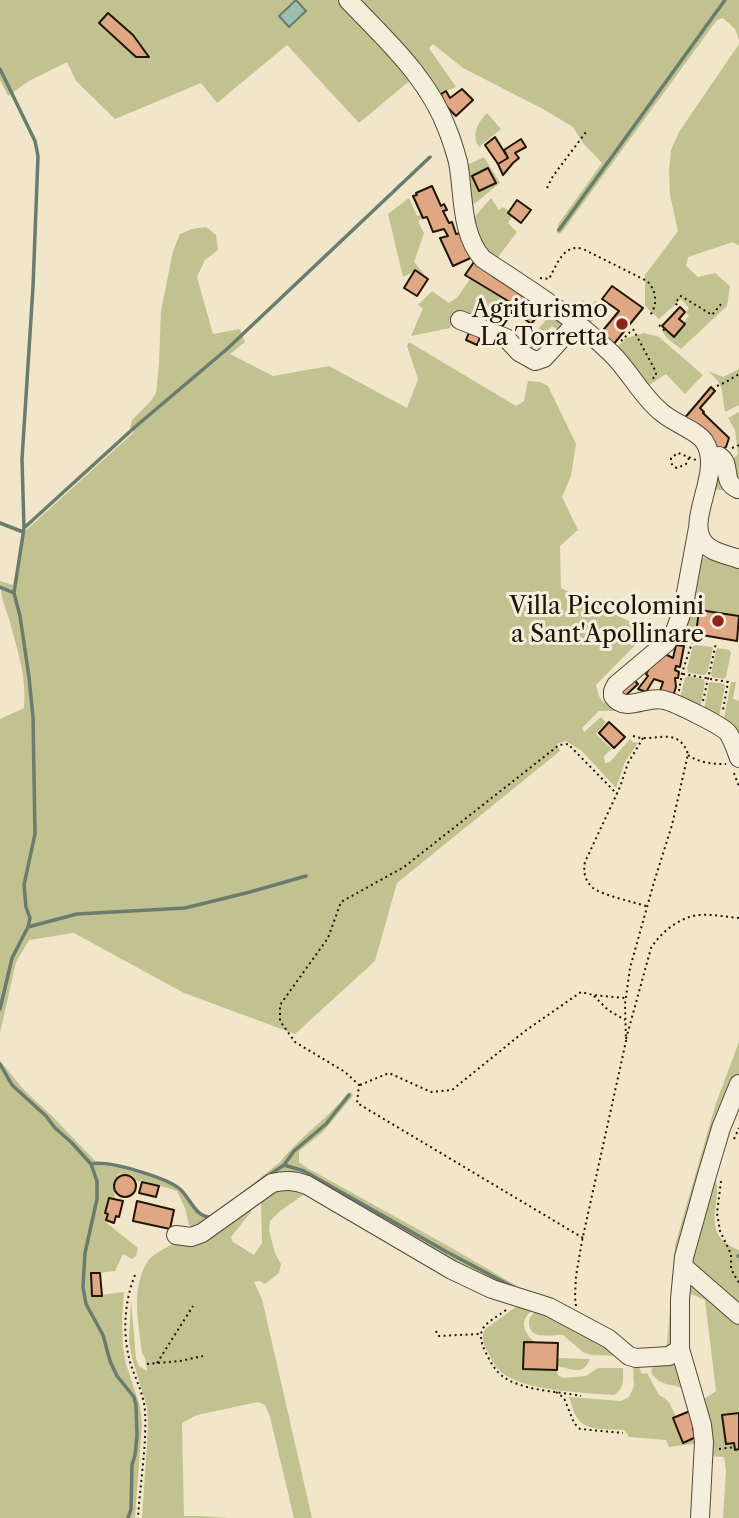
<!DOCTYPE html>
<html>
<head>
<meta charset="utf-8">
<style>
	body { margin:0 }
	canvas { display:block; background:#f1e5ca }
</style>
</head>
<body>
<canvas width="739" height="1518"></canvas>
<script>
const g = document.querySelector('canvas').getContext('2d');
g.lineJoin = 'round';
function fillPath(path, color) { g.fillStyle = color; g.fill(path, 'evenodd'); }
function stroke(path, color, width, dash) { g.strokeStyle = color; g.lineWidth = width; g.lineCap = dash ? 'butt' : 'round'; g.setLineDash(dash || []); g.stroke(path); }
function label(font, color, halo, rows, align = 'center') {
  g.font = font + ' "Libre Caslon Text",serif'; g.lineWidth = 6; g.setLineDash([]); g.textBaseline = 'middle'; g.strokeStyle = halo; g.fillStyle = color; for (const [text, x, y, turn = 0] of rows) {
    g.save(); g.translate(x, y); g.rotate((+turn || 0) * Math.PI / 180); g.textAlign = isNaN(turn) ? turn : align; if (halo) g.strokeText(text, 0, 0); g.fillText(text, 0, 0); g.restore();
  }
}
const green = new Path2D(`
	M0 0H339L399 61 413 78 359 123 287 45 217 103 201 83 115 119 76 81 67 62 29 81 8 96 0 80Z
	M358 0H739V40L735 29 723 18 717 20 562 232 559 234 556 232 559 223 602 163 583 143 573 127 543 109 463 68 433 44 429 48 456 87 439 94 397 43 388 28 381 19 373 16Z
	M739 44V246L733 242 688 257 686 266 698 277 715 273 730 286 727 306 681 349C674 343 664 338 662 329L664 331 665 329 675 337 685 325 683 323 689 316 686 313 689 308 681 299 659 319 645 306V275L678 231 670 195 669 172 671 150 679 132Z
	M487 113 501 129 479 147C471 135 478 122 487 113Z
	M484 157 500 183 469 208 463 167Z
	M409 198 417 216 422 215 423 218 418 221 424 233 414 262 428 279 415 271 403 277 388 214Z
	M491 198 499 210 503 207 509 211 508 213 512 217 508 223 517 232 495 261 482 251 472 220Z
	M206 227 216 235 218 250 205 260 197 277 213 334 240 329 245 342 230 354 273 376 329 366 407 408 418 379 407 346 409 342 516 406 524 401 528 381 540 382 548 386 576 444 571 476 562 497 578 530 560 546 561 588 649 631 596 685 599 696 604 703 609 698 630 711H599L582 728 584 732 601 717 606 722 596 734 612 749 604 756 605 763 610 762 630 739 633 742 638 743 625 762 616 788 582 751 566 741 557 744 560 751 397 883 375 961 295 1034 184 993 74 933 29 940 16 962 0 1033V719L24 708C27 678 17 648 9 619 5 606 0 595 0 581L13 585 23 533 134 432 130 428 132 420 150 402 156 393 159 364 161 311 173 251 180 234 192 229Z
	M470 279 508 302 495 324 456 314 450 328 411 336 423 308 418 305 432 291 449 303 457 298Z
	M582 300 591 304 596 301 604 307 589 325 568 314Z
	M551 314 564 326 560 331 552 326 532 348 537 354 523 347Z
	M644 333 659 337 703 375 685 394 666 374 648 386 616 348 626 338Z
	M739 369V405L725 412C721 391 726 387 708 371L723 377Z
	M739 412V493L714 489C710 506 702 527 714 542L739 550V553C731 550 719 549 713 544 694 531 716 482 717 464L734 458 738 454 735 430 728 418Z
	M696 556 739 566V616L700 610 696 634 682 632Z
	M696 645 712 647 713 649 707 673 704 675 689 673 687 669 693 646Z
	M718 648 729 650 731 652 726 677 724 679 712 677 711 674 716 650Z
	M688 676 703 679 705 682 700 708 680 698 685 678Z
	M711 682 724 684 725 686 719 717 704 709 709 683Z
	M731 682H736L733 699 739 701V749L723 723Z
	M739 1042V1078L719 1124 675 1345 635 1356V1351L652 1350 664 1347 667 1344 675 1245 716 1103Z
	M0 1054V1061L25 1091 53 1117 99 1165 115 1167 149 1176 181 1188 200 1212 207 1216 214 1215 280 1162C300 1136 328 1119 348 1093L350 1092 353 1095 351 1098 323 1132 299 1151V1162L309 1169 450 1247 524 1290 493 1283 296 1176 194 1228 189 1225 185 1208 177 1191 141 1180 140 1182 137 1181 132 1175 119 1174 113 1182 115 1199 109 1198 106 1212 108 1214 106 1221 108 1224 138 1248 136 1256 132 1259 123 1254 115 1271 91 1274 93 1296 124 1292 122 1320 123 1347 126 1364 140 1406 142 1424 135 1518H0Z
	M712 1179H715C718 1186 717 1189 717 1196 713 1223 711 1239 739 1250V1310L689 1263Z
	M273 1187 309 1191 280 1211 270 1221 269 1230 275 1253 281 1264 279 1273 265 1284 260 1281 254 1282 262 1299 312 1518H294L270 1417 265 1405 258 1402 197 1415 182 1423 184 1516H200L227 1518H142L148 1428 147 1407 132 1358 129 1341 131 1299 136 1359 139 1366 147 1371 145 1358 142 1353C139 1324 130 1288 148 1261 157 1247 231 1218 250 1209L251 1212 231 1237 233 1242 254 1255 262 1243 261 1202 265 1193Z
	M688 1281 739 1319V1414L722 1416 726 1444 734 1443 735 1449H739V1518H723L726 1471 724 1457 709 1456 698 1403 716 1391 705 1300 691 1294 683 1298Z
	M524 1301 536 1308C519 1318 521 1331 536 1343H524L523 1369 557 1370 558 1375 563 1378 586 1376 598 1368H623C623 1380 625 1388 614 1395 586 1393 522 1391 501 1372 496 1368 492 1361 489 1354 484 1345 480 1339 485 1329Z
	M539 1310 623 1356 591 1355 583 1352 563 1335C551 1335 529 1340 529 1323 529 1316 533 1314 539 1310Z
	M557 1358 590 1359C583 1376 572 1369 557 1366Z
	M677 1360 697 1419 701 1443 669 1447 666 1440 629 1437 624 1430C610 1429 587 1432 578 1419 573 1413 572 1404 569 1397L621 1401 629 1397 634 1386 633 1367 638 1364 642 1374 647 1373 659 1395 666 1399 670 1404 676 1417 673 1419 683 1442 696 1437 693 1429 697 1427 682 1388C669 1383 659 1386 651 1372L654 1362Z`);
const water = new Path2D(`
	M296 0 306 11 289 27 279 16Z`);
const stream = new Path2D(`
	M0 69 35 141 38 156 33 287 22 459 24 528 14 593 20 616 29 677 33 717 35 834 24 885 26 907 30 918 28 927 12 958 0 1009
	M559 230 725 0
	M0 523 23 532
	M24 528 135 427 227 349 430 157
	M0 587 14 593
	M28 927 77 914 185 908 250 892 306 876
	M0 1064 12 1085 46 1116 55 1128 71 1142 91 1164 97 1181V1199L85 1253 83 1287 86 1304 103 1335 110 1361 117 1376 134 1397 136 1405 137 1436 135 1455 132 1465 131 1509 128 1518
	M91 1164C109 1160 167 1178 180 1189 191 1199 195 1218 212 1217
	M284 1165 294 1151 326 1124 349 1095
	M263 1179 284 1165 304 1171 447 1252 513 1287
	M738 1256H739`);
const building = new Path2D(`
	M108 13 133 35 149 57H136L99 23Z
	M462 89 473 100 456 116 445 105 441 94 446 91 450 98Z
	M495 137 508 158 498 164 485 145Z
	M521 139 526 147 515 153 519 158 513 163 503 175 498 164 508 158 504 150Z
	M488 168 496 183 479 191 472 176Z
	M432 186 441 206 444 204 447 210 443 211 449 223 452 222 456 234 465 232 475 256 453 266 440 238 448 236 444 229 433 232 427 217 423 218 413 196 417 195 416 193Z
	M517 200 531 210 521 223 508 213Z
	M476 259 545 307 531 324 515 311 518 307 465 275Z
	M415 270 428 279 417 296 404 288Z
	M612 286 643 308 613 345 600 334 619 311 602 299Z
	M507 307 513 311 502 327 496 323Z
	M680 307 685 312 679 319 685 324 674 337 662 326Z
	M470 330 481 335 477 345 466 340Z
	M711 387 715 391 700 408 704 412 703 413 729 438 726 447 715 454 683 420Z
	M699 610 739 616 737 641 696 634Z
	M676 645 684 646 680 667 676 666 675 670 679 672 678 678H675L676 687 672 699 659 694 663 682 654 679 646 692 638 689 648 676 646 674 659 651 673 658Z
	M631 677 638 684 624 697 617 690Z
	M609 722 625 737 614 748 599 733Z
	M114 1186a11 11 0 1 1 22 0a11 11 0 1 1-22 0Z
	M142 1182 159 1186 156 1197 139 1193Z
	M109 1198 123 1201 119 1217 116 1216 114 1223 106 1220 108 1214 105 1213Z
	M137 1201 174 1210 170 1229 133 1221Z
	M91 1273H100L102 1296H92Z
	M524 1342 558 1343 557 1370 523 1369Z
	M690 1411 697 1428 693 1429 696 1437 683 1443 673 1418Z
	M739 1413V1449L735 1450 734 1443 726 1444 722 1415Z`);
const path = new Path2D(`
	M547 188 553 176 586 132
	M540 278 549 279C557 264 564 243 583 249L647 281C657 291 658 305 649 317
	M677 305 675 303 681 296 712 315 722 303
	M659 325 664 330 665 329
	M633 329 656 372V376L652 379
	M621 341 630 332
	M717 386 726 382 739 374
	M732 448 739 445
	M689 458 686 464 677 468C672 466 671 464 671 458L678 453 696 460
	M683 674 728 682 723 710
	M679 691 682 673 693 640
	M703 701 716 643
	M643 738 628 763 620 787 585 862C583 872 585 881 593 888 602 895 633 902 646 906
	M688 755C699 763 713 764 726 764
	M734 773 739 787
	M594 996 608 1010 625 1020
	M626 1039 651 948C661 932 681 916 700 915 713 914 726 917 739 918
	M360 1085 389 1073 431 1092 452 1090 525 1031 581 992 593 995 625 998
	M734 1139 739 1128
	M721 1181 717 1213 720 1231 731 1254V1269L739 1283
	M583 1238 357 1103 359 1085 345 1072 295 1042 280 1021V1005L328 938 341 902 404 867 559 745 568 744 617 794
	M135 1275C124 1302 122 1337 131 1365 136 1380 144 1395 145 1411 147 1445 140 1483 138 1518
	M576 1306 575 1297 576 1276 582 1241 626 1041 625 1004 630 968 654 882 672 825 688 754C677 722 649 747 630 734
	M506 1310C487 1324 473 1327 486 1353 490 1361 494 1369 501 1375 520 1391 558 1391 581 1396
	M436 1331 438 1336 479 1334
	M157 1363 193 1306
	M147 1364 180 1361 203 1356
	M556 1392 564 1398 574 1423 580 1429 623 1433
	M719 1449 735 1447`);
const minor = new Path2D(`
	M348 0C385 39 429 78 448 131 452 141 455 151 458 162 464 193 460 234 483 259 527 288 574 317 612 354 630 372 641 395 660 411 671 422 696 430 704 441 725 472 683 521 705 544 713 553 728 555 739 559
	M460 320 506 338 519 352 535 361 544 358 575 324
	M719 456C733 465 720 481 738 489
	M698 528 683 609 675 631 666 643 616 685 613 691V696C625 714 647 695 664 700 674 702 723 726 728 733 733 740 736 750 739 758
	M176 1235 191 1237 202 1233 272 1183C285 1180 294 1180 307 1185L452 1270 492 1289 549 1307 609 1339 629 1356 636 1358 669 1356 680 1349
	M684 1267 739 1315
	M700 1518 704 1442 702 1425 680 1349V1299L684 1257 707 1175 721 1128 739 1084`);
const markers = [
	[622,324,7,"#8f2418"],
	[718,621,7,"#8f2418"]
];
const poiNames = [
	["Agriturismo",608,310],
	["La Torretta",608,338],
	["Villa Piccolomini",704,607],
	["a Sant'Apollinare",704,635]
];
fillPath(green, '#c2c291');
fillPath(water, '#9bc0b1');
stroke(water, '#6a7c6d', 2);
stroke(stream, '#6a7c6d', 3.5);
fillPath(building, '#e0a784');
stroke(building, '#211508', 2);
stroke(minor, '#554938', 20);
stroke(path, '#211508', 2, [2, 3.5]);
stroke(minor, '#f6eedd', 18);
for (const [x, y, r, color] of markers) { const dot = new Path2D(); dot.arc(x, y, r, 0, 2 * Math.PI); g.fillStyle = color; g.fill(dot); stroke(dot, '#f6eedd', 2.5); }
label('24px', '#211508', '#f6eedd', poiNames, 'right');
</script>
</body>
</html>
